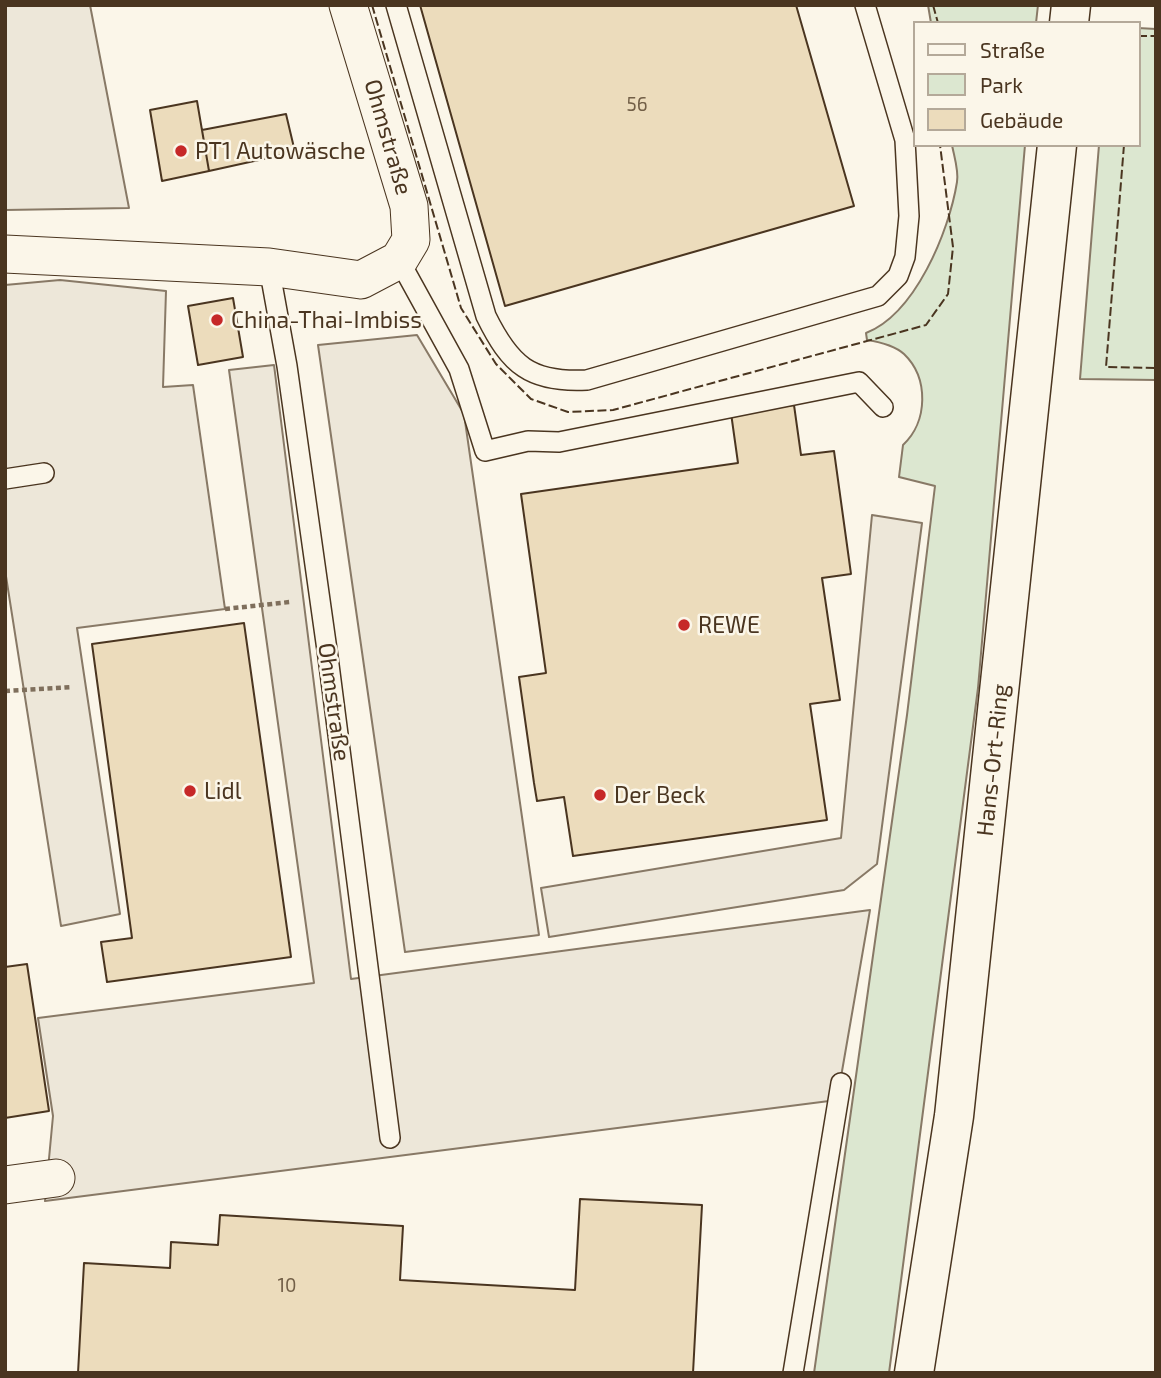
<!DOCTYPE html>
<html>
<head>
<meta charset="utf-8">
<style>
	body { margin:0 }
	#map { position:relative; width:1161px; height:1378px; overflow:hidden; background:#fbf6e9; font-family:"Exo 2",sans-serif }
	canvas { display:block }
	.frame { position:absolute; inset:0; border:7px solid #4a3520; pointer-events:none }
	.legend { position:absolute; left:913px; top:21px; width:228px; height:126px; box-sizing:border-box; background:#fbf6e9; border:2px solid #b4a999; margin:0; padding:9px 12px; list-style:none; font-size:21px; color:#4a3520 }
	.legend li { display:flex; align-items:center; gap:14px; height:35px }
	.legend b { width:35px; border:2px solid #b4a999 }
</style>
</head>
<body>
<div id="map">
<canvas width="1161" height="1378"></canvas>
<div class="frame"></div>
<ul class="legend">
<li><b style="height:9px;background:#fbf6e9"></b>Straße</li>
<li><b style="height:19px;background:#dce7d0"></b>Park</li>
<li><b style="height:19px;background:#ecdcbc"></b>Gebäude</li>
</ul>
</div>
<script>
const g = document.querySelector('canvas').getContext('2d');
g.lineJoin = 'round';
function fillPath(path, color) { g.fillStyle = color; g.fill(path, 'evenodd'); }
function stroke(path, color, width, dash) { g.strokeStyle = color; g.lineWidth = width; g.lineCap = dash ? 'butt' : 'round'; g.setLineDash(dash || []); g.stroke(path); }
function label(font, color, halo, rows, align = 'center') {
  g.font = font + ' "Exo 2",sans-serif'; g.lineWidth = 5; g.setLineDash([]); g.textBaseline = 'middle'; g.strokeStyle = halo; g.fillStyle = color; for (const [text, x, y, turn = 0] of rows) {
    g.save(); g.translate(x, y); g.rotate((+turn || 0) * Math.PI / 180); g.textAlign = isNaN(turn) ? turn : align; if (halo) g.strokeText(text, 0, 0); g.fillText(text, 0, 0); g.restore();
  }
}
const green = new Path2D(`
	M928 5H1038L1036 23H931Z
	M1138 28 1156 29V380L1080 379 1099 145H1138Z
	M952 145H1025L978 688 889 1373H814L907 715 935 486 899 477 903 445C928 422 929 378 904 354 894 345 880 342 867 340L866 333C915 314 949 232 957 182 959 171 954 156 952 145Z`);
const parking = new Path2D(`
	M5 5H90L129 208 5 210Z
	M60 280 166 291 163 387 193 385 225 609 77 628 120 914 61 926 5 570V285Z
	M417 335 464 414 539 935 405 952 318 345Z
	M274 365 351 979 870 910 837 1100 45 1201 53 1116 38 1018 314 983 229 370Z
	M872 515 922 523 877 864 844 890 549 937 541 888 841 838Z`);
const building = new Path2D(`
	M420 5H796L854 206 505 306Z
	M197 101 209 171 162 181 150 110Z
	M286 114 295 152 209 171 202 130Z
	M233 298 243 357 198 365 188 306Z
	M794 405 801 455 834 451 851 574 822 578 840 700 810 704 827 820 573 856 564 797 537 801 534 783 519 677 546 673 521 494 738 463 731 413Z
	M244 623 291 957 107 982 101 942 132 938 92 644Z
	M27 964 49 1111 5 1118V967Z
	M580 1199 702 1205 693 1373H78L84 1263 170 1268 171 1242 218 1245 220 1215 403 1226 400 1280 575 1290Z`);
const path = new Path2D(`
	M225 609 290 602
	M5 691 72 687`);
const lane = new Path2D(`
	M396 5 486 316C510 365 530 383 587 380L878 296 898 276 905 257 909 216 905 140 865 5
	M399 260 459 369 485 451 528 441 559 442 859 382 883 407
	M269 267 287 366 328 657 390 1138
	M5 479 44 473
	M793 1373 841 1083`);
const street = new Path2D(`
	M5 254 269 267 361 280 399 260 411 240 409 206 348 5
	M5 1185 56 1178`);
const secondary = new Path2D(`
	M1069 23 1071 5
	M914 1373 954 1116 1057 145`);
const fence = new Path2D(`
	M372 5 461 308 496 364 531 399 568 412 613 410 926 325 948 294 953 247 940 145
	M933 5 938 23
	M1138 36H1156
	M1124 145 1106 367 1156 368`);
const markers = [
	[181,151,7,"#c62828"],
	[217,320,7,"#c62828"],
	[684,625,7,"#c62828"],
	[190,791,7,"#c62828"],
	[600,795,7,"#c62828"]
];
const numberNames = [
	["56",637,105],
	["10",287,1286]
];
const streetNames = [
	["Ohmstraße",388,137,74],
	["Ohmstraße",334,702,82],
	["Hans-Ort-Ring",993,760,-84]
];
const poiNames = [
	["PT1 Autowäsche",195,151],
	["China-Thai-Imbiss",231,320],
	["REWE",698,625],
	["Lidl",204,791],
	["Der Beck",614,795]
];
fillPath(green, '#dce7d0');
stroke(green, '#887966', 2);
fillPath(parking, '#ede7d9');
stroke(parking, '#887966', 2);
fillPath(building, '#ecdcbc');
stroke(building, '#4a3520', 2);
stroke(lane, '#4a3520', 22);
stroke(street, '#4a3520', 39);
stroke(secondary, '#4a3520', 41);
stroke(path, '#7f6f5c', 4.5, [5, 3.5]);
stroke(lane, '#fbf6e9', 19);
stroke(street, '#fbf6e9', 37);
stroke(secondary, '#fbf6e9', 38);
stroke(fence, '#4a3520', 2, [9, 3.5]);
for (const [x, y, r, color] of markers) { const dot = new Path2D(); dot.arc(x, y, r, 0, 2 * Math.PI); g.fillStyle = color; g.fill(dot); stroke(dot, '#fbf6e9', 2.5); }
label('19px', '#725f47', null, numberNames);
label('23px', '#4a3520', '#fbf6e9', streetNames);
label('23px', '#4a3520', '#fbf6e9', poiNames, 'left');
</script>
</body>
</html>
